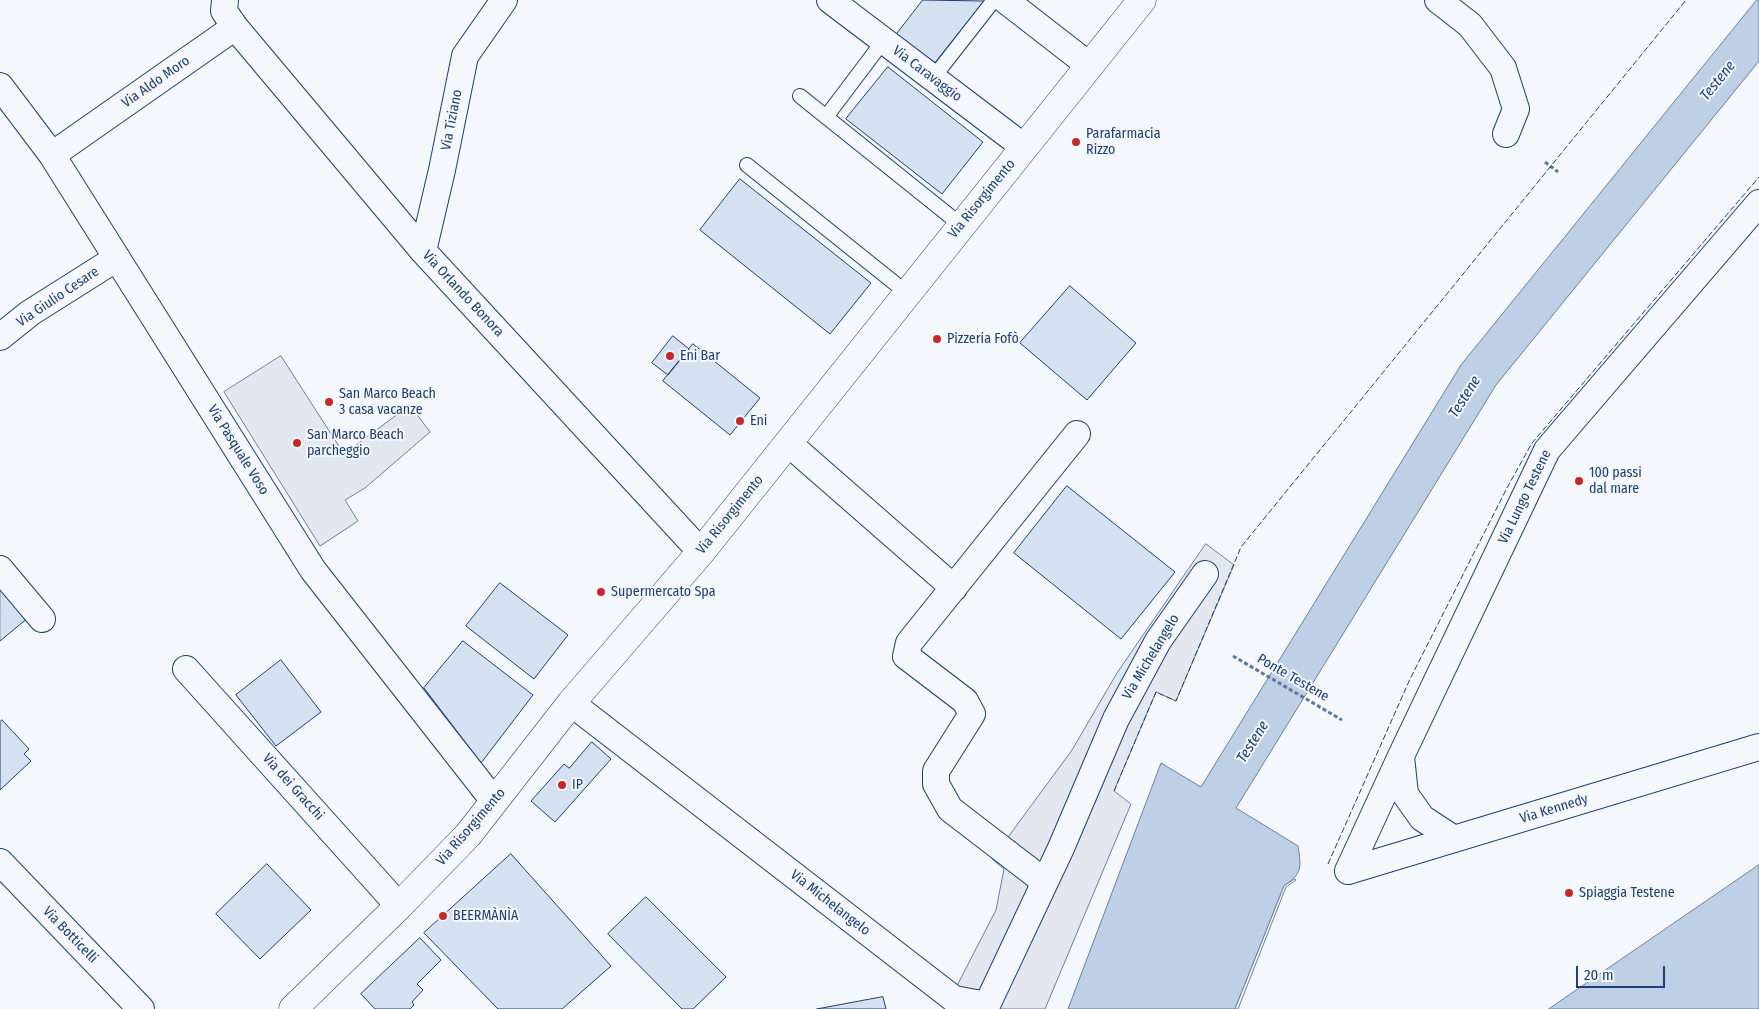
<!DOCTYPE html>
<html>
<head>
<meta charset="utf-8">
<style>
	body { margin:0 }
	#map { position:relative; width:1759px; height:1009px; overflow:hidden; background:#f4f7fb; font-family:"Fira Sans Condensed",sans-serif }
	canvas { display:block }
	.scale { position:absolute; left:1576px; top:966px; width:89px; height:22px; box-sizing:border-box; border:2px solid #1d3f73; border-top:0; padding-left:6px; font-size:15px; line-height:18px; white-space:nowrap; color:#1d3f73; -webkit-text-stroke:4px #f4f7fb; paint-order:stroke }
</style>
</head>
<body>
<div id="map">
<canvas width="1759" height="1009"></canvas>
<div class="scale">20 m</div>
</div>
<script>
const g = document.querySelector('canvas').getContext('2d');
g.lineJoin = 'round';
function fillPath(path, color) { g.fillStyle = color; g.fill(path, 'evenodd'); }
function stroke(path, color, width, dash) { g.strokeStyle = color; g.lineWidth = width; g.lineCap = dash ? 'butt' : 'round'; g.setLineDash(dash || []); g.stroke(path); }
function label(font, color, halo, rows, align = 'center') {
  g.font = font + ' "Fira Sans Condensed",sans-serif'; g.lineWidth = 4; g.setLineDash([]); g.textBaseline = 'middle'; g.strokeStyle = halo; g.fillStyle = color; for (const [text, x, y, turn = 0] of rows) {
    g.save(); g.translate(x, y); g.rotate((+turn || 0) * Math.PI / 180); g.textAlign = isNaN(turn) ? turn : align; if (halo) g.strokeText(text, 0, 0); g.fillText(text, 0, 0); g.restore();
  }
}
const parking = new Path2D(`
	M281 356 344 454 410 405 430 432 365 488 345 500 358 521 320 546 224 392Z
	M1206 544 1234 565 1176 701 1156 692 1114 791 1131 804 1045 1009H945L996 910 1004 869 992 859 1072 750 1117 673Z`);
const water = new Path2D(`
	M1757 0H1759V61L1496 385 1236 808 1298 846C1301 867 1303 873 1284 886L1235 1009H1068L1161 763 1201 787 1461 365Z
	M1759 865V1009H1549Z`);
const pier = new Path2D(`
	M1295 879 1296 880 1286 887 1238 1009H1235L1284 886Z`);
const building = new Path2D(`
	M923 0 984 1 934 64 896 35Z
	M888 67 983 142 942 194 846 119Z
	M740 179 871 283 830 334 700 230Z
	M1070 286 1136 343 1087 400 1020 343Z
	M673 336 689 349 668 375 652 363Z
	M693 344 760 398 730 435 663 381Z
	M1067 486 1175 572 1121 639 1014 553Z
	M0 583 29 617 0 641Z
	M500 583 568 635 534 679 466 626Z
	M463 641 533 695 481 763 424 688Z
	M281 660 321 712 276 746 236 695Z
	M2 720 29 749 24 754 31 761 0 790V722Z
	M592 742 611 759 555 822 531 801 564 764 569 768Z
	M511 854 611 966 562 1009H498L424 933Z
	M267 864 311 910 260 959 216 914Z
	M646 897 726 977 693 1009H682L608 934Z
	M420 938 441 960 417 984 423 990 412 1002 414 1005 410 1009H375L361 994Z
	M883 997 886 1009H817Z`);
const path = new Path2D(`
	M1545 162 1558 172
	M1233 656 1342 720`);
const lane = new Path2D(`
	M933 78 994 0
	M800 96 961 225
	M826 117 884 40
	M747 165 907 293`);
const street = new Path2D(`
	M830 0 1024 147
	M1005 0 1090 66
	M1438 0 1470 25 1503 68 1516 109 1506 134
	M235 27 423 251 701 552
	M0 86 52 155 313 570 494 801
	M52 155 235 27 224 11 225 0
	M423 251 442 170 465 56 504 0
	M0 337 30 313 117 258
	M788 443 954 588
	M0 569 42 619
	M186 669 399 906
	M571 703 954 999 987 1005 1061 848 1116 719 1158 641 1205 574
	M1401 757 1405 794 1422 818 1454 839
	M0 862 141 1009
	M1348 871 1401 756 1547 450 1759 203
	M1348 871 1759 747
	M1045 882 950 809 936 784V771L972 714 965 701 906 656 909 643 1077 434`);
const secondary = new Path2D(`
	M293 1009 399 906 468 835 571 703 701 552 1142 0`);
const fence = new Path2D(`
	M1114 791 1156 692 1176 701 1241 547 1686 0
	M1328 864 1410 679 1508 486 1532 443 1759 177`);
const markers = [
	[1076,142,5,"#c62828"],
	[937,339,5,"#c62828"],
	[670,356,5,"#c62828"],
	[329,402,5,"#c62828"],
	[740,421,5,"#c62828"],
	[297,443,5,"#c62828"],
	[1579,481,5,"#c62828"],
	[601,592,5,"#c62828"],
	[562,785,5,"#c62828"],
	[1569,893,5,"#c62828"],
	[443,916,5,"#c62828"]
];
const streetNames = [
	["Via Caravaggio",927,74,37],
	["Via Aldo Moro",156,82,-35],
	["Via Tiziano",452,120,-79],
	["Via Risorgimento",982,199,-51],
	["Via Orlando Bonora",463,294,47],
	["Via Giulio Cesare",58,297,-34],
	["Via Pasquale Voso",238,450,58],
	["Via Lungo Testene",1525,497,-64],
	["Via Risorgimento",730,515,-51],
	["Via Michelangelo",1151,657,-59],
	["Ponte Testene",1293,678,30],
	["Via dei Gracchi",293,787,48],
	["Via Kennedy",1554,809,-17],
	["Via Risorgimento",471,827,-49],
	["Via Michelangelo",830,903,38],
	["Via Botticelli",70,935,46]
];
const poiNames = [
	["Parafarmacia",1086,134],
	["Rizzo",1086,150],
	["Pizzeria Fofò",947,339],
	["Eni Bar",680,356],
	["San Marco Beach",339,394],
	["3 casa vacanze",339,410],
	["Eni",750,421],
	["San Marco Beach",307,435],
	["parcheggio",307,451],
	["100 passi",1589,473],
	["dal mare",1589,489],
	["Supermercato Spa",611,592],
	["IP",572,785],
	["Spiaggia Testene",1579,893],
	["BEERMÀNÌA",453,916]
];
const waterNames = [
	["Testene",1718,81,-51],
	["Testene",1465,397,-58],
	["Testene",1253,742,-58]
];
fillPath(parking, '#e3e8f0');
stroke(parking, '#687fa3', 1);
fillPath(water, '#bed0e5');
stroke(water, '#687fa3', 1);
fillPath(pier, '#f4f7fb');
stroke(pier, '#687fa3', 1);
fillPath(building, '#d5e0f0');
stroke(building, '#1d3f73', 1);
stroke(lane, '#1d3f73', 16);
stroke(street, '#1d3f73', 28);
stroke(secondary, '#1d3f73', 29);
stroke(path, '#5e769c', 3, [4, 2.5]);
stroke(lane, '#f4f7fb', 14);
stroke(street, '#f4f7fb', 26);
stroke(secondary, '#f4f7fb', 28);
stroke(fence, '#1d3f73', 1, [6, 2.5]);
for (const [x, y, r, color] of markers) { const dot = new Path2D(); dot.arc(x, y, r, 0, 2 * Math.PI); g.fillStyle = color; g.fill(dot); stroke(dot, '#f4f7fb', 2); }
label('14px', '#1d3f73', '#f4f7fb', streetNames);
label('14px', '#1d3f73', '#f4f7fb', poiNames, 'left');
label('italic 15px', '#1d3f73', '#f4f7fb', waterNames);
</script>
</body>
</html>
